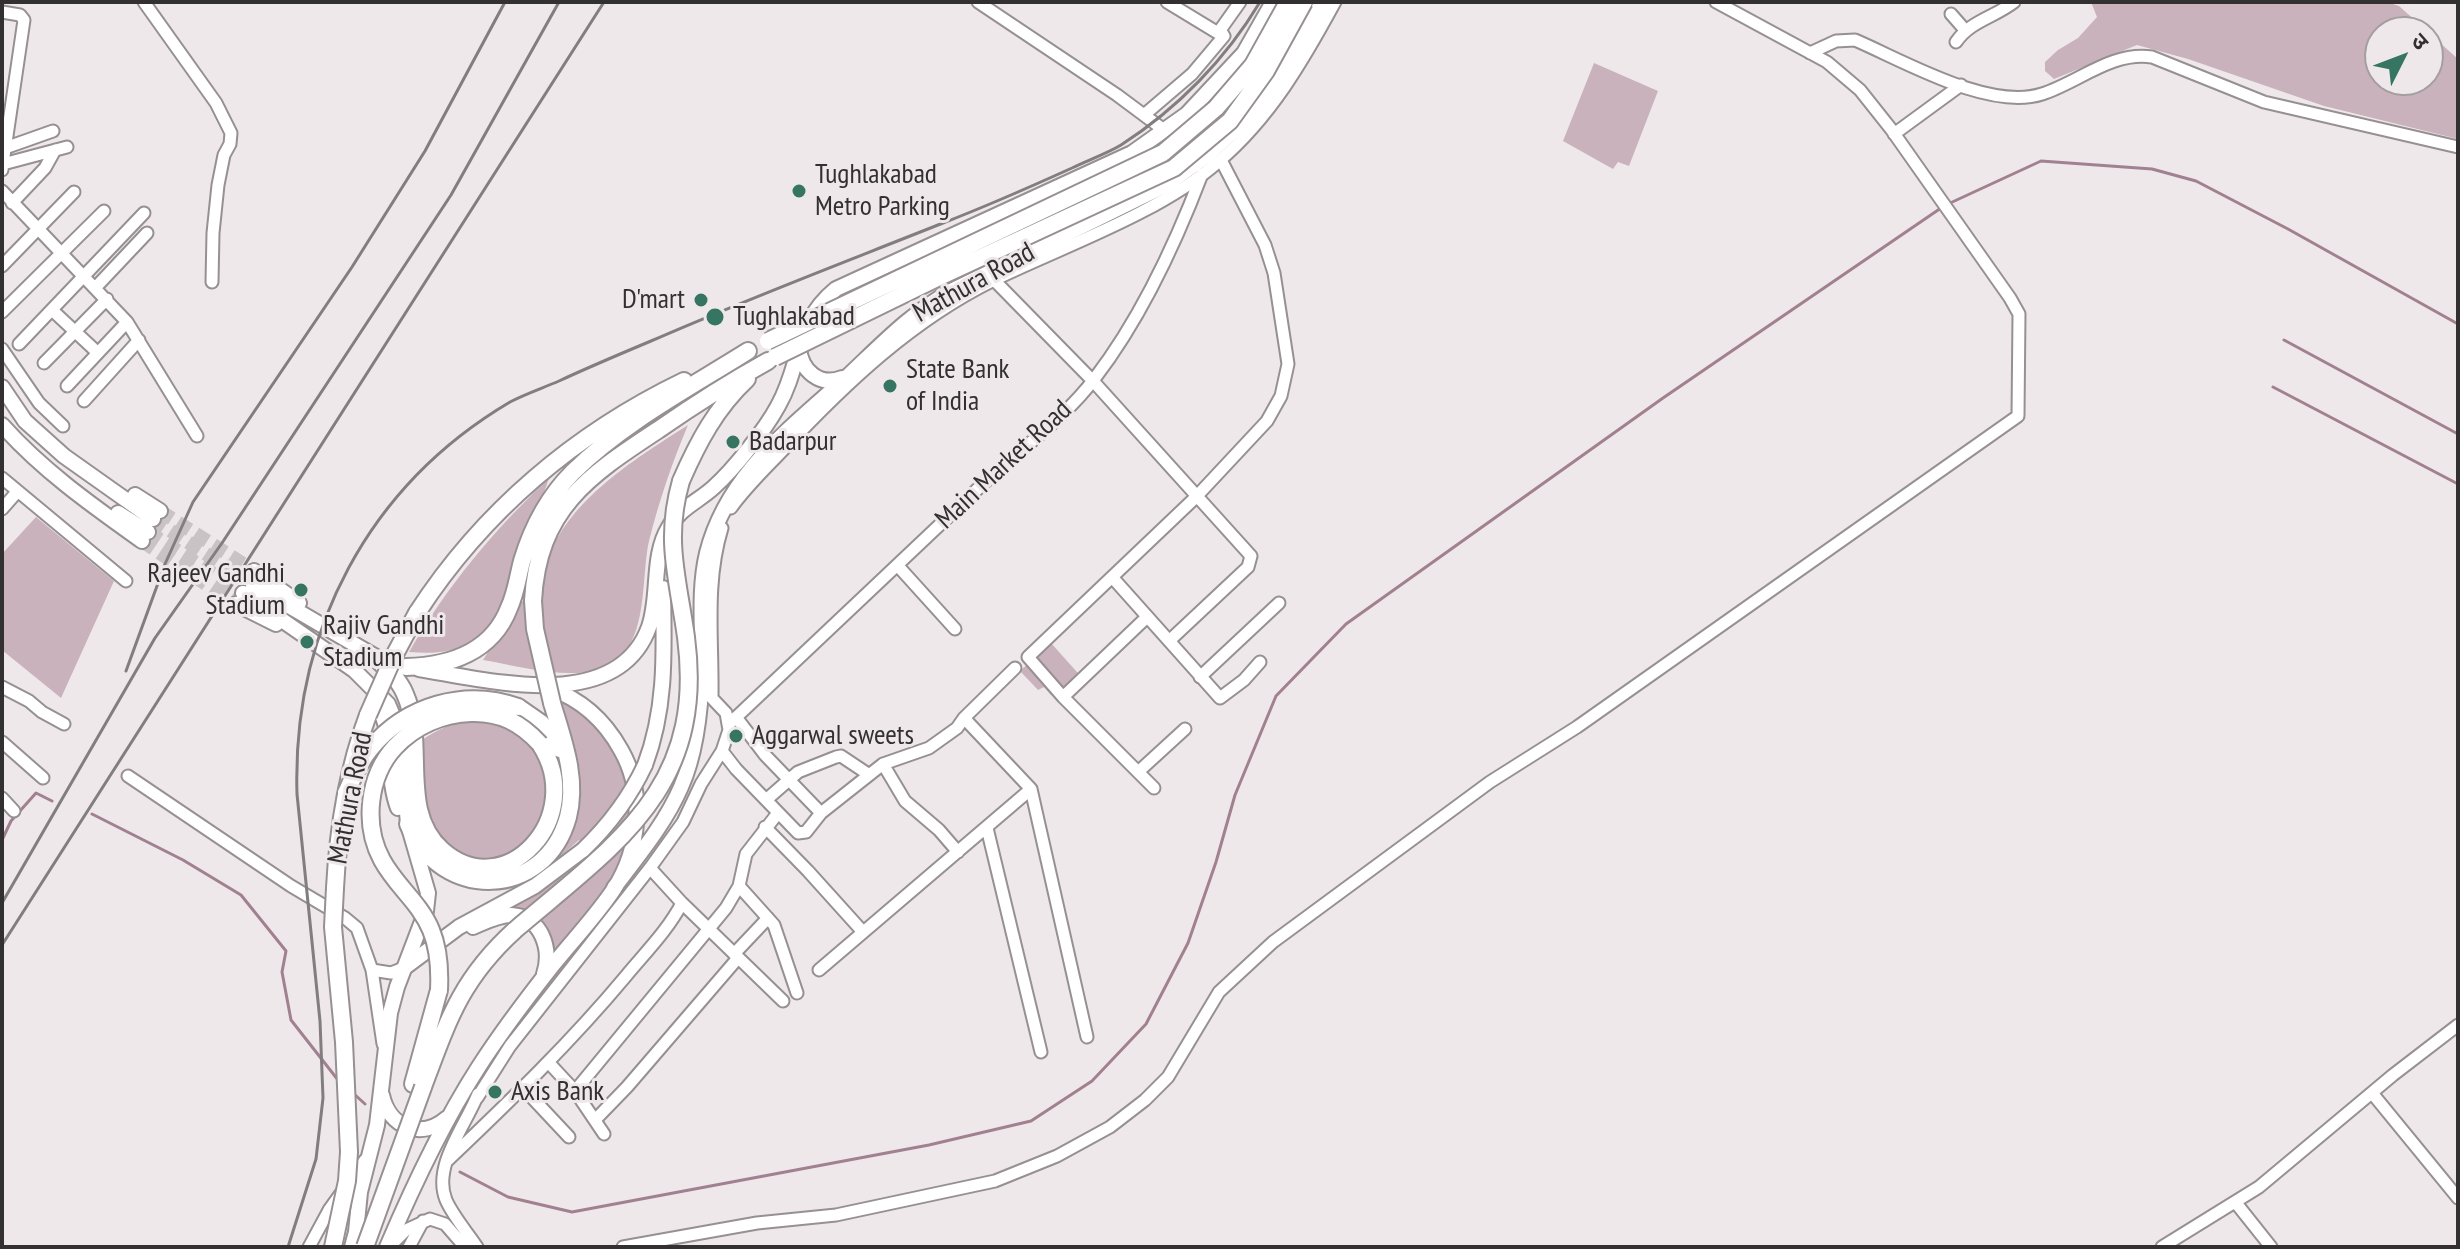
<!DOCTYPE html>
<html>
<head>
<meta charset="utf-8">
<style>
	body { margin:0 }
	#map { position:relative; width:2460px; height:1249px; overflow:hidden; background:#efe8eb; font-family:"PT Sans Narrow","Noto Sans Devanagari",sans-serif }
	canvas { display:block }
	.frame { position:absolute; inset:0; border:4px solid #333031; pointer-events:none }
	.north { position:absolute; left:2364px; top:16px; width:80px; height:80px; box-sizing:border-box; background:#efe8eb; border:2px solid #a49ea1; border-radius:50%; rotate:48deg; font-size:22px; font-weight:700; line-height:32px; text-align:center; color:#333031 }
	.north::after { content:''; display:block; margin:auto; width:28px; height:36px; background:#367562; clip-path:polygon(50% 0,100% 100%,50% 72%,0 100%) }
</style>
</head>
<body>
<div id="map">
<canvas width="2460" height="1249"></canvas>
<div class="frame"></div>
<div class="north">उ</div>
</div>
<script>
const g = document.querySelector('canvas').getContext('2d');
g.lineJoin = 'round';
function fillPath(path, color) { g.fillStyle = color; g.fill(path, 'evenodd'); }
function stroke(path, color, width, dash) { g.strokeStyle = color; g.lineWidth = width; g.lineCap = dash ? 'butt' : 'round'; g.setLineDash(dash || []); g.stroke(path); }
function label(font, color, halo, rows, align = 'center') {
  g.font = font + ' "PT Sans Narrow",sans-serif'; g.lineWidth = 6; g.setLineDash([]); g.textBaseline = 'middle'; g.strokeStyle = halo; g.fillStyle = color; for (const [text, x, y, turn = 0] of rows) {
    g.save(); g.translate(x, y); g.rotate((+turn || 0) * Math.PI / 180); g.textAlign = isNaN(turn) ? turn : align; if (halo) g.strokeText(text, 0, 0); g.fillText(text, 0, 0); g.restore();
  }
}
const green = new Path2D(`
	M2091 2H2387L2399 6 2428 32H2380V80H2428V32L2458 59V139L2324 106 2188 59 2137 45 2054 79 2045 71V62L2058 50 2078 38 2097 17Z
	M1594 63 1658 91 1629 166 1618 162 1613 169 1563 141Z
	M688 425C672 463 659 501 649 541 640 580 651 656 598 670 562 679 519 666 483 660L521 601 540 603C540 593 540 581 543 572 562 503 632 461 688 425Z
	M549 478C542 500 532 520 524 542 502 609 494 660 409 652 447 586 494 530 549 478Z
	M36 517 114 581 61 698 2 650V554Z
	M1051 643 1085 681 1051 695 1044 687 1038 690 1020 671Z
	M558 699C618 728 647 802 619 865 604 897 575 925 553 953L529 914 511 907 568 873 590 854 579 840 551 865 549 862C599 807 576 761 558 699Z
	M470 720C597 722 549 891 462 855 444 847 429 827 425 808 421 787 422 762 421 741 437 729 451 724 470 720Z`);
const stream = new Path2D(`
	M1948 204 2041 161 2152 169 2196 181 2288 229 2458 324
	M2284 340 2458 434
	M2273 387 2458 484
	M92 814 183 860 241 895 286 951 282 972 291 1020 338 1080
	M2 840 11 821 36 793 52 801
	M353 1093 365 1104
	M460 1172 508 1197 572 1212 929 1145 1031 1121 1092 1081 1146 1024 1188 943 1216 862 1235 795 1276 696 1346 624 1663 398 1941 208`);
const majorTunnel = new Path2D(`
	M160 511 254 571
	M153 519 253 585
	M148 532 243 593
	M142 541 236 604`);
const minor = new Path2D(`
	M144 2 216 103 231 133 230 144 224 155 218 185 213 233 212 282
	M978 2 1117 95 1164 130
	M1167 2 1218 33 1240 2
	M2 12 20 15 24 20 2 170
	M1951 14 1965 30
	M1956 42C1970 21 1995 17 2014 2
	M1810 53 1836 41 1855 40C1904 61 1989 111 2042 94 2079 82 2112 51 2152 57L2264 102 2458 147
	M1144 115 1192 74 1224 36 1221 31
	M1894 134 1961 85
	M5 148 53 131
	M3 164 67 147
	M2 191 127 322 197 436
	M12 203 45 168 55 150
	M2 266 74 192
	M994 280 1093 381 1251 556 1248 567 1169 641
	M96 287 147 233
	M52 310 98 353
	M2 312 104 211
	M19 344 144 213
	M2 349 39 403 63 426
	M44 363 107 299
	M67 386 127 322
	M84 401 139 340
	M2 478 126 581
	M731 508C746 487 765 469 783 450 845 384 912 320 994 280 1064 246 1160 213 1218 162 1270 118 1303 61 1335 2
	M2 509 17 492
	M898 566 955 629
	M1112 577 1220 698 1244 680 1260 662
	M1200 677 1279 603
	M2 687 29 701 42 712 64 724
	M712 697C713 639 705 584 722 528
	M1063 697 1147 617
	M736 717 765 755 821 813 883 764 929 748 957 728 964 718 1015 668
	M964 718 1031 789 1087 1037
	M729 724C814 643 900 563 985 482 1022 448 1065 418 1095 378 1141 318 1175 245 1202 174
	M2 742 43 778
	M722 751 736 769 798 833 806 832 821 813
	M883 764 905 801 939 830 958 852
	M1138 772 1185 729
	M128 776 291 886 345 918 357 928 372 970 383 1044
	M1154 788 1063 697 1028 657 1196 497 1267 421 1281 396 1288 364 1274 273 1265 245 1221 160
	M2 798 14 811
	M766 800 798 772 836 757 841 756 868 774
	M765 827 808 871 863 932
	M987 828 1041 1052
	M739 886 774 925 797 993
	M682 903 783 1001
	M734 954 768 918
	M372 970 391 973 404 968
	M819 970 1031 789
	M549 1063 575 1091 604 1134
	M524 1089 569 1137
	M575 1091 726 908 739 886 746 854 778 813
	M2372 1093 2458 1198
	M477 1098 510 1046 650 868 683 822 701 784 722 751 729 730 726 713 708 694
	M595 1120 627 1087 738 958
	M448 1160C510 1101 571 1042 626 976 645 953 668 930 682 903L650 868
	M2236 1203 2271 1247
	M390 1246 406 1230 430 1219 445 1224 465 1247
	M309 1247 329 1210 365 1160
	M409 1247 423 1221
	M477 1247C467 1232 453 1216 446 1200 432 1166 466 1125 478 1094
	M623 1247 757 1223 836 1215 995 1181 1057 1156 1110 1127 1145 1100 1168 1077 1219 992 1273 942 1490 782 1577 727 2018 416 2019 314 2010 298 1891 129 1860 90 1827 62 1716 2
	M2162 1247 2259 1187 2393 1075 2458 1025`);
const major = new Path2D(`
	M799 348C801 371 820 387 842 378
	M2 387 25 421 64 456 153 519
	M2 425C43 471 93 506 142 541
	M135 495 160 511
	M118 513 148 532
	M254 571 299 603
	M253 585 383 661
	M243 593 354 670 388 704 398 728 401 745 408 824 428 893 426 911 397 987 390 1013 377 1125 360 1192 356 1232 352 1247
	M236 604 276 624
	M419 669C488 680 617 715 649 627 660 596 651 556 669 527 680 508 699 501 714 487 734 469 765 430 778 406 802 364 794 323 836 289L1132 153 1187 114 1244 53 1273 2
	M377 704C396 736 385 774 398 808
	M645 765C667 707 664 649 663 588
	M614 888C638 856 665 824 681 787 697 751 701 707 702 668 703 630 698 591 707 553 727 474 791 428 848 376 882 344 910 314 951 291L1166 185 1208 155 1255 111 1301 41 1322 2
	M473 927C485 922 498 915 511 915 542 916 552 950 544 974
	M404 968 459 927 535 886 583 850
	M382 1095C389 1128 422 1140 447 1118
	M387 1247C413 1186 442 1124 478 1068 501 1032 527 998 553 965 573 940 596 916 614 889 640 849 645 792 621 750 605 721 581 699 549 688`);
const highway = new Path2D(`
	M681 481C698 442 716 408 747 379
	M533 601C538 509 588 476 658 430 694 405 730 382 768 361
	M417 613C483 511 576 433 684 381
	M374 657C386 667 399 679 405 694 427 743 398 811 442 850 505 906 588 817 540 744
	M406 667C450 666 492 652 509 608 516 593 518 576 522 561 532 528 549 496 573 472 623 423 689 388 748 351
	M518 707 541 723 560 749
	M408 824C441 902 545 900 568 817 578 778 563 740 552 703
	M335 888C338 829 347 771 368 715
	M413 1084 439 990
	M423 1087C448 1020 461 979 515 930`);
const rail = new Path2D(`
	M126 671 165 564 193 502 352 267 425 151 505 2
	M2 903 155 638 222 543 451 195 559 2
	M2 945 604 2
	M288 1247 316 1159 323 1098 320 1021 297 794C292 631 368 486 510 402 525 394 543 388 559 381 589 367 620 354 651 341 747 299 845 262 943 223 987 206 1030 187 1072 168 1088 160 1106 154 1121 145 1177 109 1226 59 1260 2`);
const majorBridge = new Path2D(`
	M583 850C609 825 630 797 645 765`);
const highwayBridge = new Path2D(`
	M768 341 1163 153 1216 108 1253 65 1288 2
	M775 357 939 277 1174 168 1230 121 1266 71 1304 2
	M533 601 535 629 552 703
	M368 715 394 656 417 613
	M346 793C353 778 359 762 370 749 406 705 465 688 518 707
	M515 930C617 843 706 788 686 637 678 579 664 540 681 481
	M439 990C440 969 439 949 431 930 420 903 396 886 382 860 363 825 368 776 395 747 415 726 442 714 471 713 500 712 521 723 540 744
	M333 1247 347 1181 349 1152 344 1042 333 927 335 888
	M365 1247 423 1087`);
const markers = [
	[799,191,8,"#367562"],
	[701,300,8,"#367562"],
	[715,317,10,"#367562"],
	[890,386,8,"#367562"],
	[733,442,8,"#367562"],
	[301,590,8,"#367562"],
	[307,642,8,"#367562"],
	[736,736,8,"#367562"],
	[495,1092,8,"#367562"]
];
const poiNames = [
	["Tughlakabad",815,175],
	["Metro Parking",815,207],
	["D'mart",685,300,"right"],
	["Tughlakabad",733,317],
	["State Bank",906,370],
	["of India",906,402],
	["Badarpur",749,442],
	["Rajeev Gandhi",285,574,"right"],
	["Stadium",285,606,"right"],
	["Rajiv Gandhi",323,626],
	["Stadium",323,658],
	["Aggarwal sweets",752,736],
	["Axis Bank",511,1092]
];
const streetNames = [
	["Mathura Road",974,283,-29],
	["Main Market Road",1004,465,-43],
	["Mathura Road",351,798,-79]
];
fillPath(green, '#c9b2bc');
stroke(stream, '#a1818f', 3);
stroke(majorTunnel, '#c9c3c6', 14, [14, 7]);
stroke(minor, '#979093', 15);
stroke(major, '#979093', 18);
stroke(highway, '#979093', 20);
stroke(minor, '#fff', 11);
stroke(major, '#fff', 14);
stroke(highway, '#fff', 16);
stroke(rail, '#827d7f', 3);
stroke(majorBridge, '#979093', 18, []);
stroke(highwayBridge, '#979093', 20, []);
stroke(majorBridge, '#fff', 14);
stroke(highwayBridge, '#fff', 16);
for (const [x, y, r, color] of markers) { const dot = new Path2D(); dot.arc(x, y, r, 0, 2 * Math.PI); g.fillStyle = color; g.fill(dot); stroke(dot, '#efe8eb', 3); }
label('28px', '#333031', '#efe8eb', poiNames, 'left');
label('28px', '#333031', '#efe8eb', streetNames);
</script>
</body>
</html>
